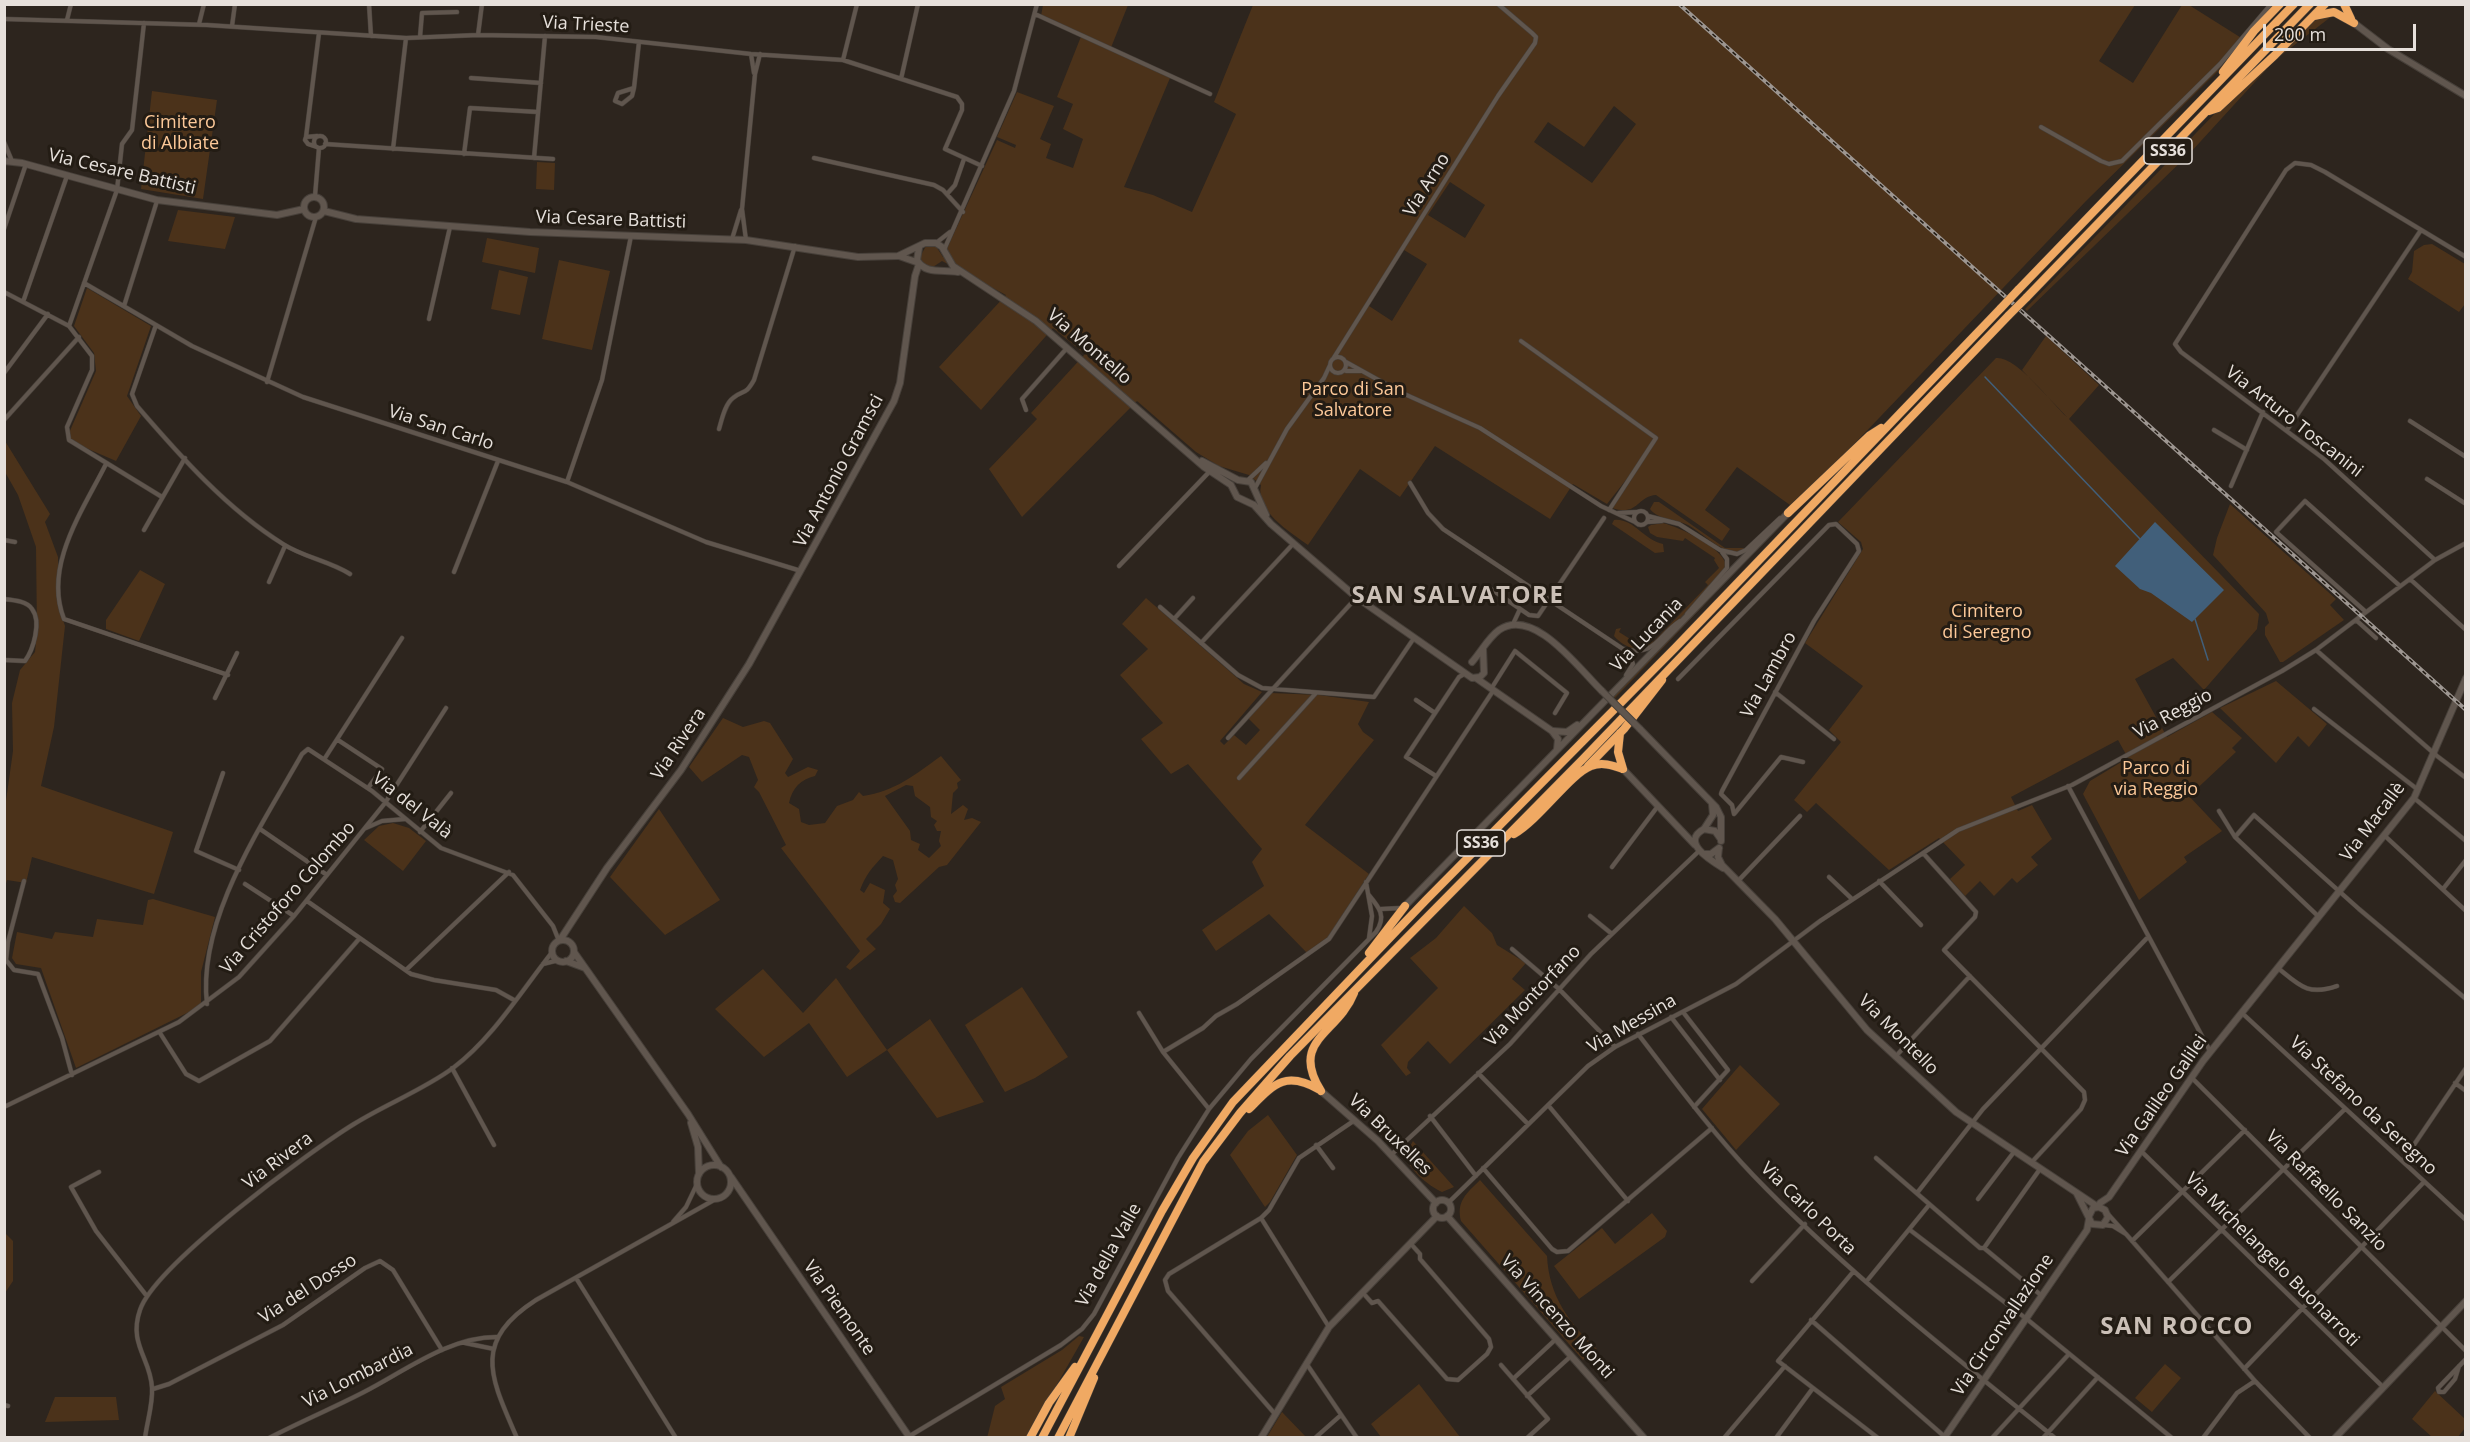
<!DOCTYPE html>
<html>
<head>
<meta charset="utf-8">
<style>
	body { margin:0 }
	#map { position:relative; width:2470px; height:1442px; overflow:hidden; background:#2d251e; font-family:"Open Sans",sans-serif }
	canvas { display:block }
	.frame { position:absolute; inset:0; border:6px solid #e6e0db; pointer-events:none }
	.scale { position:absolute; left:2263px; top:24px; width:153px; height:27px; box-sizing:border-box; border:3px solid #e6e0db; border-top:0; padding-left:8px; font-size:18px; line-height:21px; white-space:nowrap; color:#e6e0db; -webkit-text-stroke:4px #231c14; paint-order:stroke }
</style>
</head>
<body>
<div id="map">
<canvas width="2470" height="1442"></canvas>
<div class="frame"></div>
<div class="scale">200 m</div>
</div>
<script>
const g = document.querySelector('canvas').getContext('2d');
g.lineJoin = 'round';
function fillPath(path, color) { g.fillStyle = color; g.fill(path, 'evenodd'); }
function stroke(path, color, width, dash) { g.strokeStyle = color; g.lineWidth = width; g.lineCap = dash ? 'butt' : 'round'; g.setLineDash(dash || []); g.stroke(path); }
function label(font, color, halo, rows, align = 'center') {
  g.font = font + ' "Open Sans",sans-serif'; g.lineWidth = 6; g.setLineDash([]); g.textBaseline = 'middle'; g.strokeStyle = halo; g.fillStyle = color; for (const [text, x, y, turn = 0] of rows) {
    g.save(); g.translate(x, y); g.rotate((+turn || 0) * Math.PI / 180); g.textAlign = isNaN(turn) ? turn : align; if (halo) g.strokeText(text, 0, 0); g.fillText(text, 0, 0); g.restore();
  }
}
const green = new Path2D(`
	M1043 5H1128L1110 50 1170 78 1124 187 1153 195 1192 212 1236 114 1214 102 1253 5H2135L2099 61 2133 83 2182 5H2189L2243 39 2218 71 2086 201 1839 460 1790 505 1737 467 1705 510 1730 529 1722 541 1656 495C1637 496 1638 517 1612 508L1632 479 1629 476 1607 504 1573 484 1550 519 1435 446 1400 497 1360 469 1308 545C1290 532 1255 511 1261 485L1249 475 1219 466 1196 452 1137 401 1022 517 989 469 1037 419 1031 413 1085 354 1053 328 981 410 939 367 1006 295 942 261 933 267 924 265 920 257 926 246 935 245 943 257 997 140 1015 148 1016 145 997 137 1017 92 1054 106 1040 139 1051 144 1046 158 1073 168 1083 139 1063 129 1073 104 1057 97 1082 34 1041 16ZM1614 106 1636 124 1592 183 1534 142 1548 122 1584 147ZM1450 182 1485 205 1465 238 1428 215ZM1404 250 1427 264 1392 321 1369 306Z
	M2332 16 2275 60 2190 153 2027 311 2025 309 2230 98 2313 21Z
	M152 91 217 100 203 199 141 189Z
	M537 162 555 163 554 190 536 189Z
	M178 210 235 217 225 249 168 241Z
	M487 238 539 248 535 273 482 262Z
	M2432 244 2465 264V304L2459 312 2408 279 2412 272 2414 251 2424 245Z
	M559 260 610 271 592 350 542 339Z
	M499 270 528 277 520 315 491 309Z
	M87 288 151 326 127 396 141 416 116 461 72 442 69 433 96 371 94 353 74 326Z
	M2046 336 2099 385 2069 419 2259 614 2257 629 2204 690 2173 658 2135 679 2167 737 2212 712 2242 738 2232 748 2236 752 2189 796 2222 831 2184 857 2187 862 2139 900 2083 794 2090 781 2128 758 2118 740 2011 797 2018 811 2032 805 2052 839 2031 857 2038 865 2017 883 2012 878 1994 896 1980 881 1965 896 1950 879 1965 865 1939 838 1889 870 1816 803 1807 812 1794 800 1841 742 1829 730 1863 686 1805 643 1863 549 1861 542 1838 522 1996 358C2017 356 2051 403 2067 417L2022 370Z
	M5 441 50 514 45 522 58 557V605L65 626 54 727 41 786 173 832 154 894 32 857 26 883 7 880 5 887 4 815 13 751 12 703 20 670 35 652 37 631 36 547 18 495 5 472Z
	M1654 502H1659L1725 548H1745L1737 552C1718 551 1704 534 1688 525 1676 519 1658 520 1650 509Z
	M2230 504 2336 599 2330 605 2344 620 2283 662H2280L2265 635V627L2269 623 2266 613 2213 555 2217 538Z
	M1791 514 1615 698 1612 695Z
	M1614 520C1634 518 1643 540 1663 544L1664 552 1655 553 1612 524Z
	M1663 523C1681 528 1720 546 1726 564L1722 573C1706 590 1662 643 1643 648 1632 651 1621 644 1614 636L1616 629 1621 628 1619 632 1638 644 1650 640 1653 642 1708 585 1705 582 1719 568 1714 560 1715 558 1685 538 1683 541 1657 537 1650 533 1648 527 1651 525Z
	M140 570 165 584 139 641 106 629V620Z
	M1146 598 1244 684 1262 692 1220 741 1224 745 1234 735 1246 745 1260 730 1248 718 1271 693 1319 695 1369 702 1358 724 1363 732 1374 740 1305 825 1369 874 1328 937 1307 953 1269 914 1216 951 1202 930 1264 886 1252 862 1262 849 1188 764 1171 774 1141 739 1163 723 1120 675 1148 649 1122 624Z
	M2276 681 2327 724 2309 747 2298 736 2276 763 2220 708Z
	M723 718 743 727 764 721 770 723 793 759 785 773 788 777 808 767 818 770 815 776C801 779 792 788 789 803L799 809 801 822 809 825 825 823 837 806 853 800 859 792 863 796C894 792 916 774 941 756L961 780 957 783 958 788 953 793 951 814 963 805 968 809 964 820 972 818 981 822 947 865 939 867 900 903 895 902 893 896 897 891 895 885 898 879 893 860 883 856C872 868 866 874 860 890L864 893 870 883 885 890 883 903 890 909 881 924 866 939 876 949 850 970 846 967 860 951 781 848 786 845 759 792 754 787 758 780 749 757 742 755 702 782 689 767ZM906 785 913 786 915 796 930 807 931 817 937 821 934 825 937 831H941L939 841 941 846 929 858 918 850 920 844 911 840 910 831 885 796Z
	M659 809 720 900 665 935 610 877Z
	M393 823 409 828 426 841 403 871 364 840 379 826Z
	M153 899 215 917 201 972V1004L191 1011 76 1068 41 968 16 964 12 958 17 932 52 939 55 932 93 937 97 919 143 925 148 900Z
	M1464 906 1492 933 1497 945 1526 963 1512 979 1525 990 1450 1064 1428 1041 1408 1062 1407 1068 1411 1073 1406 1076 1381 1045 1438 988 1410 958 1436 938Z
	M763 969 803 1013 836 978 887 1050 930 1019 984 1102 937 1118 887 1050 847 1077 809 1023 764 1057 715 1009Z
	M1022 987 1068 1057 1035 1078 1005 1092 965 1025Z
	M1740 1065 1780 1104 1736 1150 1702 1109Z
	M1268 1115 1297 1155 1270 1202 1265 1207 1230 1155 1248 1131Z
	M1413 1141 1454 1187 1442 1192C1429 1186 1407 1169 1406 1154Z
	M1480 1180 1547 1256C1549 1296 1569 1323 1597 1349L1583 1360 1461 1221C1456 1201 1467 1193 1480 1180Z
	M1652 1213 1667 1231 1665 1237 1579 1299 1554 1266 1602 1228 1615 1244Z
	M5 1233 13 1241V1281L5 1293Z
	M1079 1336 1084 1337 1027 1437 987 1438 995 1406 1005 1399 1001 1387 1062 1350Z
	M2165 1364 2181 1378 2152 1412 2135 1398Z
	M1419 1384 1460 1437H1381L1371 1424Z
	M2435 1391 2465 1419V1428L2458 1437H2432L2412 1419Z
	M55 1397H116L119 1420 45 1422Z
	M1282 1412 1306 1437H1267Z`);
const water = new Path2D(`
	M2155 522 2224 590 2192 622 2151 593 2140 589 2115 566Z`);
const stream = new Path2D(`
	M1985 377 2140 539
	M2195 619 2208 660`);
const street = new Path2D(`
	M369 4 371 36
	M1035 14 1210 94
	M4 19 207 25 406 38 478 35 596 37 751 54 843 60 957 97 962 104V110L945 149 982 166
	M67 20 71 4
	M199 24 204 4
	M232 26 235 4
	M478 35 482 4
	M420 37 422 13 457 12
	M751 54 754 73
	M843 60 857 4
	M471 78 541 83
	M901 79 918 4
	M634 88 632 96 622 104 615 101 618 93 634 88 639 42
	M2041 127 2101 161 2109 164 2122 161 2220 64 2271 4
	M314 142a6 6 0 1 1 12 0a6 6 0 1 1-12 0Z
	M306 137 319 33
	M4 142 12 161
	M325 144 553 159
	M317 147 308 144 305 140 306 137 317 136
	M393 149 406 38
	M464 154 470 108 538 112
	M534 158 545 36
	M814 158 934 185 943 190 963 212
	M947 194 955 185 964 159
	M315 196 319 148
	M4 229 26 164
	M732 239 741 210
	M746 240 742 209 755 74 760 54
	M936 243 950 232
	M944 250 1014 91 1037 4
	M84 283 192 346 303 397 567 482 706 542 801 571
	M4 292 69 326 92 356V370L67 427 69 440 162 497
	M23 302 67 176
	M124 306 157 201
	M429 319 450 227
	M156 325 132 394 137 406C180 456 227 509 283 544 303 557 329 561 350 574
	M69 326 117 190 122 144 132 130 144 23
	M1521 341 1656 438 1609 510
	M1330 365a8 8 0 1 1 16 0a8 8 0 1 1-16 0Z
	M1333 359 1498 96 1535 43 1536 37 1532 33 1498 4
	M1346 362 1400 392 1480 428 1601 506 1635 522
	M1346 371H1362
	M4 373 48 314
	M267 382 316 217
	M1026 410 1022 399 1067 348
	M4 420 79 337
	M2410 421 2466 457
	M719 429C722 419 725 404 733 398 744 389 745 396 754 380L795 246
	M2214 430 2247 450
	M2287 430 2421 230
	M106 464C83 510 43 566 64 619L228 675
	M2427 479 2466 504
	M1248 480 1266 463
	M567 482 602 380 631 236
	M1410 483 1428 513 1443 529 1623 649 1630 656 1633 664 1626 675
	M2231 486 2263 412
	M1255 488 1287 429 1324 378 1330 365
	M1634 518a7 7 0 1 1 14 0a7 7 0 1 1-14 0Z
	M1618 513 1637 512
	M1648 516 1679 524 1720 550 1737 554 1746 550 1780 518
	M1647 522 1662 521
	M144 530 185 458
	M4 540 15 542
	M2435 560 2324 459 2181 352 2175 344 2286 170 2295 163 2311 165 2325 172 2466 257
	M1119 566 1211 470
	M454 572 498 461
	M2410 579 2466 630
	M269 582 285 546
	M1488 587 1529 615 1538 616 1604 518
	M4 599C13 600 27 601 32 609 42 622 33 650 25 661L4 660
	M1160 607 1238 675 1262 688 1374 697 1414 638
	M2366 612 2276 532 2305 501 2400 586
	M1687 614 1727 568V559L1722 552
	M1174 619 1193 598
	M2356 620 2376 638
	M1513 624 1520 609
	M1201 643 1293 544
	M1624 649C1656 657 1657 636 1680 621
	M2316 650 2437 756 2466 778
	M1678 679 1829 525 1836 524 1857 544 1859 551 1814 621 1722 791 1721 794 1732 805 1734 814
	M1491 689 1515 651 1567 693 1555 713
	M1775 692 1834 739
	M215 698 237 653
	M1416 700 1435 713
	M2314 709 2417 789
	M1228 738 1356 598
	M338 740 382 769 368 788
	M325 758 402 638
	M223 773 196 851 239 870
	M1436 776 1406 757 1459 677 1466 673
	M1239 778 1316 693
	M2068 786 2210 1051
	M2414 798 2466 841
	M2219 811 2235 837 2319 917
	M1735 813 1781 757 1803 762
	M366 828 382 821 405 819
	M260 829 327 875
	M420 832 451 793
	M2385 836 2466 911
	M2235 837 2254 815 2359 909 2466 999
	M1923 853 1976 912 1975 917 1944 950 2084 1092 2085 1100 2081 1109 2031 1163
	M1612 867 1658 806
	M1829 877 1852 899
	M24 881 8 942 6 960 14 970 38 974 62 1038 72 1075
	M1738 881 1800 816
	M1879 881 1921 925
	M1366 882 1372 916 1369 938
	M245 884 294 916
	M2443 889 2466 860
	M307 901 411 974 434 980 496 990 514 1000
	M1381 909 1401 908
	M1590 916 1612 934
	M1512 949 1559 989 1615 1047
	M543 964 559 960
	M2278 968C2300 986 2308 996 2337 986
	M406 970 509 872
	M207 1004C197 920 262 825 302 754L308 749 372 791 441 848 513 875 553 926 559 941
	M1683 1012 1728 1070 1694 1107
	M1139 1013 1163 1052 1209 1109 1251 1059 1376 932C1387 916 1379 907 1368 894
	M2242 1013 2466 1220
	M1671 1017 1720 1080
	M160 1033 186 1074 199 1081 270 1041 359 939
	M1638 1034C1675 1082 1711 1131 1753 1175 1845 1271 1952 1354 2055 1438
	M1163 1052 1203 1028 1216 1016 1237 1004 1329 939 1493 691
	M1896 1056 1970 976
	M452 1068 494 1145
	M1478 1073 1528 1124
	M2192 1078 2466 1351
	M2455 1083 2466 1091
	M1548 1105 1628 1201
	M4 1107 179 1022 239 977 294 916 385 803 446 708
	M1430 1116 1476 1176
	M1316 1145 1333 1168
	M2141 1151 2383 1387
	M1391 1155 1510 1044 1591 954 1699 851
	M1876 1158 1980 1248H1984L2042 1296
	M2403 1161 2466 1068
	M1483 1168 1552 1249 1557 1252 1568 1251 1712 1128
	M99 1172 71 1187 96 1231 146 1295
	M1917 1193 1983 1109 2148 937
	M1978 1199 2014 1152
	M1448 1203 1588 1066 1615 1047 1736 984 1820 921 1958 830 2072 785 2282 671 2316 650 2435 560 2466 543
	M2107 1213 2125 1233
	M1261 1218 1329 1327
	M673 1222 686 1207 697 1184
	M2104 1225 2113 1226 2126 1234 2255 1381 2310 1438
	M1910 1230 2028 1320 2172 1438
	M2132 1241 2245 1130
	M1984 1248 2040 1169
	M1853 1272 1778 1361 1878 1438
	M576 1278 676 1438
	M1752 1281 1805 1224
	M1866 1282 1929 1205
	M2168 1282 2345 1109
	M1363 1293 1372 1303 1378 1301 1447 1379 1458 1380 1487 1354 1491 1347 1489 1339 1420 1259V1254L1411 1244
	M1811 1320 1945 1437
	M465 1343 494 1349
	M1306 1363 1357 1438
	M1501 1365 1548 1419 1527 1438
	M2459 1366 2455 1379 2444 1392H2439L2438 1388 2466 1359
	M2244 1369 2424 1182
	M1513 1379 1556 1339
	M153 1389 169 1384 283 1325 365 1268 380 1261 393 1270 442 1350
	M1527 1396 1571 1356
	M4 1405 8 1406
	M1275 1414 1168 1291 1165 1280 1169 1274 1261 1218 1269 1210 1299 1158 1355 1120
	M908 1437 1061 1345 1082 1329 1094 1314 1178 1158 1209 1109
	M145 1438C147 1422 153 1404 152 1388 151 1359 128 1344 140 1310 155 1265 310 1151 354 1124 386 1104 423 1090 453 1068 493 1038 522 990 553 951
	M269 1438C300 1422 333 1408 364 1392 405 1371 450 1336 498 1337
	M517 1438C491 1378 471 1342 536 1300L714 1200
	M1315 1438 1341 1415
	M1724 1438 1785 1366
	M1776 1438 1813 1388
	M1992 1438 2069 1354
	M2043 1438 2098 1377
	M2203 1438 2237 1393 2255 1381`);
const secondary = new Path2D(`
	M2354 23 2388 49 2466 96
	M4 161 22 163 157 200 277 215 304 209
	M304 207a10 10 0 1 1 20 0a10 10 0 1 1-20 0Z
	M324 211 356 219 530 232 746 240 858 257 898 256 925 243H936L942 247 953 266 1036 321 1204 467 1231 485 1237 497 1254 505 1271 524 1356 597 1472 678 1480 677 1484 673 1483 648
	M919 248 917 260C925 275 944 269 958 272
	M899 256 919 263
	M1202 461 1238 480 1251 482 1266 515
	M1472 662C1481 652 1488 638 1499 630 1534 606 1579 669 1602 691
	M1476 678 1552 731 1558 739 1557 749
	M1640 729 1716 807 1721 817V841
	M1553 731 1567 732 1577 725
	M1623 769 1695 845
	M1704 829 1713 815 1712 804
	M1720 838 1715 831 1704 829C1680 842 1710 860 1723 868
	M1719 848 1718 857 1722 865 1775 919 1867 1030 1956 1112 2098 1207
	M1704 854H1711L1719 848
	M1405 906 1788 513
	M560 940 607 868 681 770 749 664 894 401 900 383 915 276 919 264
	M552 951a11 11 0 1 1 22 0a11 11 0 1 1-22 0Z
	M574 952 688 1114 721 1167
	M566 961 585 968
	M1321 1091 1378 1141 1436 1203
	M691 1123 698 1147 699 1174
	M697 1182a17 17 0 1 1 34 0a17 17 0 1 1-34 0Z
	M731 1177 910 1438
	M2077 1194 2092 1224 2103 1225 2108 1217 2105 1210 2099 1207 2093 1208 2089 1216
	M1433 1209a9 9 0 1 1 18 0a9 9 0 1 1-18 0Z
	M2099 1207 2100 1203 2109 1197 2203 1061 2414 798 2466 678
	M1447 1216 1644 1438
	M1261 1438 1329 1327 1437 1216
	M1944 1438 2087 1230 2089 1219
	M2335 1438 2466 1301`);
const highway = new Path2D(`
	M2344 4 2351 19
	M2314 16 2334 12 2354 23
	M2223 72 2254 31 2280 4
	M2209 111 2218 108 2275 55 2325 4
	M2018 290 2294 4
	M2026 298 2310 4
	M1788 513 1870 435 1881 428
	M1620 733 1618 752 1623 769
	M1588 766 1624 729 1662 680
	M1514 834C1540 819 1570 774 1591 766 1602 762 1612 765 1623 769
	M1369 953 1405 906
	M1321 1091C1289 1040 1338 1034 1354 993
	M1249 1109C1274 1084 1285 1070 1320 1090
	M1030 1438 1049 1403 1075 1367
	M1042 1438 1162 1211 1193 1158 1233 1102 1426 900 1675 648 2001 308
	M1058 1438 1203 1162 1240 1113 1290 1056 1582 760 2009 315
	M1069 1438 1094 1378`);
const rail = new Path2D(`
	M1679 4 2466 710`);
const secondaryBridge = new Path2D(`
	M1602 691 1640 729`);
const highwayBridge = new Path2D(`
	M2001 308 2018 290
	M2009 315 2026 298`);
const shields = [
	[2168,151,48],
	[1481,843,48]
];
const shieldNames = [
	["SS36",2168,151],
	["SS36",1481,843]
];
const streetNames = [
	["Via Trieste",586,25,3],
	["Via Cesare Battisti",122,172,13],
	["Via Arno",1427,185,-58],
	["Via Cesare Battisti",611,220,2],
	["Via Montello",1089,347,41],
	["Via Arturo Toscanini",2294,422,38],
	["Via San Carlo",441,428,18],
	["Via Antonio Gramsci",839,471,-62],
	["Via Lucania",1647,635,-46],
	["Via Lambro",1769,675,-61],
	["Via Reggio",2173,714,-28],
	["Via Rivera",679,744,-56],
	["Via del Valà",412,806,38],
	["Via Macallè",2373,822,-53],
	["Via Cristoforo Colombo",288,898,-49],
	["Via Montorfano",1533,996,-47],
	["Via Messina",1632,1024,-30],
	["Via Montello",1898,1035,45],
	["Via Galileo Galilei",2162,1096,-55],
	["Via Stefano da Seregno",2363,1106,43],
	["Via Bruxelles",1390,1135,44],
	["Via Rivera",278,1161,-37],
	["Via Raffaello Sanzio",2326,1191,45],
	["Via Carlo Porta",1808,1209,44],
	["Via della Valle",1109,1255,-61],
	["Via Michelangelo Buonarroti",2272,1260,45],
	["Via del Dosso",308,1289,-33],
	["Via Piemonte",839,1308,55],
	["Via Vincenzo Monti",1557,1317,48],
	["Via Circonvallazione",2003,1325,-56],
	["Via Lombardia",358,1376,-27]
];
const parkNames = [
	["Cimitero",180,123],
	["di Albiate",180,144],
	["Parco di San",1353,390],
	["Salvatore",1353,411],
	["Cimitero",1987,612],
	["di Seregno",1987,633],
	["Parco di",2156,769],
	["via Reggio",2156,790]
];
const districtNames = [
	["SAN SALVATORE",1458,596],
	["SAN ROCCO",2177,1327]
];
fillPath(green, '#4b321a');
fillPath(water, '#415f7a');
stroke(stream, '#415f7a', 1.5);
stroke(street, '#47403a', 5);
stroke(secondary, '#47403a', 8);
stroke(highway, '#47403a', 9);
stroke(street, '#60564e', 4);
stroke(secondary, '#60564e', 6);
stroke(highway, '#f0a963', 8);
stroke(rail, '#9d9691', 4);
stroke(rail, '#231c14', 1.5, [4.5]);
stroke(secondaryBridge, '#47403a', 8, []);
stroke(highwayBridge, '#47403a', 9, []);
stroke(secondaryBridge, '#60564e', 6);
stroke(highwayBridge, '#f0a963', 8);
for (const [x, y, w] of shields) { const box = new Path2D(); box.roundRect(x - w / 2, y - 13, w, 26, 4.5); g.fillStyle = '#231c14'; g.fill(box); stroke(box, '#e6e0db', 1.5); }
label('bold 16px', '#e6e0db', null, shieldNames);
label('18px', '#e6e0db', '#231c14', streetNames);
label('18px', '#fdc999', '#231c14', parkNames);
g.letterSpacing = '1.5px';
label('bold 24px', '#cbc0b7', '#231c14', districtNames);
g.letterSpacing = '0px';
</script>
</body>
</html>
